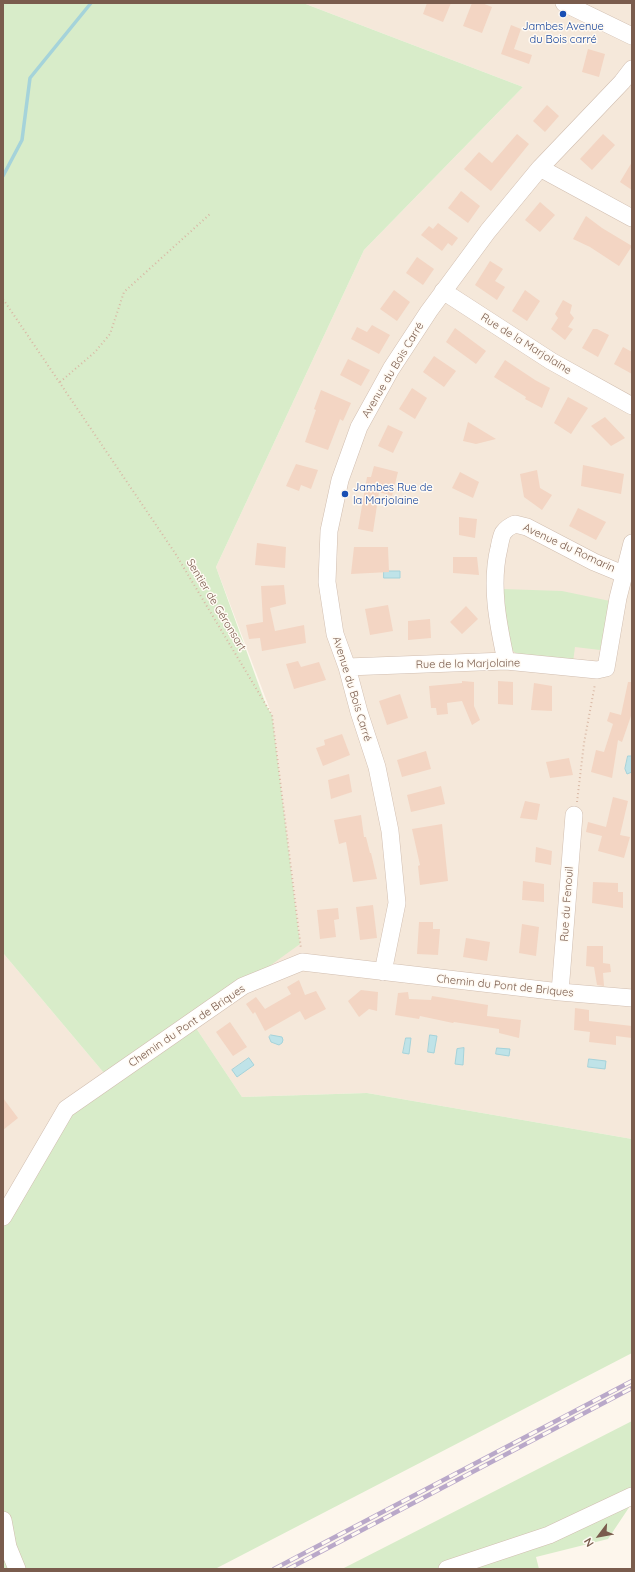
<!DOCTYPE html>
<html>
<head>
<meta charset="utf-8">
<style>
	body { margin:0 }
	#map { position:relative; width:635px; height:1572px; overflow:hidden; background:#fdf6ec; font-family:Quicksand,sans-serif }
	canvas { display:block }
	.frame { position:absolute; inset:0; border:4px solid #7a5c4d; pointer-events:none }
	.north { position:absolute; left:579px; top:1516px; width:40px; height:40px; -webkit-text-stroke:3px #fffaf3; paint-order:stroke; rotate:238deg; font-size:11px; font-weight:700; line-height:16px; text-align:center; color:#7a5c4d }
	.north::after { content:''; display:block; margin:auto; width:14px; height:18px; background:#7a5c4d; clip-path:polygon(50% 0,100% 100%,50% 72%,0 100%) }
</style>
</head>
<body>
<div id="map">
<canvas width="635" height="1572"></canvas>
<div class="frame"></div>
<div class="north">N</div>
</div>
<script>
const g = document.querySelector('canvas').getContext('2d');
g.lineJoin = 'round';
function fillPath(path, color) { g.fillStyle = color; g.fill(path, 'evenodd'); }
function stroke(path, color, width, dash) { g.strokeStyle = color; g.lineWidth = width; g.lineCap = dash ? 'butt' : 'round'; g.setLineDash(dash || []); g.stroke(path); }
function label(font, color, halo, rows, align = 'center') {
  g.font = font + ' Quicksand,sans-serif'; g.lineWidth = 3; g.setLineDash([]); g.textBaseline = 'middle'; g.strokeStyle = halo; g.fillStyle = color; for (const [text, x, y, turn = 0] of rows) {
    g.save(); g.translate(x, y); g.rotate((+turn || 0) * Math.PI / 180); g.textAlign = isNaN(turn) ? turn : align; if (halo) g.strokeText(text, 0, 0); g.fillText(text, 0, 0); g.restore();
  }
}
const residential = new Path2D(`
	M303 3H632V1139L367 1093 242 1097 192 1022 272 715 216 567 364 250 523 87Z
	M3 953 109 1079 3 1217Z`);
const green = new Path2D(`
	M3 3H303L523 87 364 250 216 567 266 705 272 715 300 944 192 1022 242 1097 367 1093 632 1139V1353L215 1569H3V1217L66 1109 109 1079 3 953Z
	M502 589 562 591 610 601 600 650 575 647 573 662 517 654 513 651 510 644Z
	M632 1421V1503L608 1539 536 1557 539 1569H342Z`);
const water = new Path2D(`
	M384 571H400V578H384Z
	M628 756H632V772L627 774 625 769Z
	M271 1035 282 1037 283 1040 282 1043 279 1045 271 1042 269 1037Z
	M430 1035 437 1036 434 1053 428 1052Z
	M406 1038H411L409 1054 403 1053Z
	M464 1048 463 1065 455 1064 457 1049Z
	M497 1048 510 1049 509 1056 496 1054Z
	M249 1058 254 1065 237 1077 232 1070Z
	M589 1059 606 1061 605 1069 588 1067Z`);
const stream = new Path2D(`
	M3 176 22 140 30 78 91 3`);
const building = new Path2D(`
	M427 3H451L443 22 423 14Z
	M472 3H482L492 7 482 33 463 26Z
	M511 25 521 29 514 49 532 55 529 64 501 54Z
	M588 49 605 54 599 77 582 72Z
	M547 105 559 116 545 132 533 121Z
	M517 134 529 144 491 191 464 169 479 152 492 163Z
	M603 134 615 145 592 170 580 159Z
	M632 162V190L620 182Z
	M461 191 480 206 468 223 448 208Z
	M540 202 555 215 540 232 525 220Z
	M586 216 602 228 632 246 619 266 590 247 573 239Z
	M438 223 458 238 452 246 448 243 442 251 421 235 429 226 433 229Z
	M417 257 434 269 423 285 406 273Z
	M490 261 503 269 495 281 505 287 497 300 475 285Z
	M394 290 410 302 397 321 380 309Z
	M525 290 540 301 527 321 512 311Z
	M563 300 572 305 570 313 574 318 568 327 573 329 565 340 551 329 558 318 555 314Z
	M372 325 390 335 379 354 351 339 357 327 367 332Z
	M455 328 486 351 476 364 446 342Z
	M593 329H597L609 335 598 357 582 348Z
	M623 347 632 352V374L614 364Z
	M434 356 456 371 444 387 423 372Z
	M348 359 370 370 361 386 340 375Z
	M505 360 535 380 550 388 542 408 525 399 526 397 494 377Z
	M412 388 427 398 415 419 399 409Z
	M321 390 351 403 343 421 340 419 328 450 305 442 316 410 314 409Z
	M568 397 588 408 571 434 554 423Z
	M605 417 625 438 611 446 591 426Z
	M468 422 496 439 476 444 463 441Z
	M388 425 403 432 393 453 378 446Z
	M296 464 318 470 311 489 301 485 299 491 286 486Z
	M583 465 624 474 621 494 581 486Z
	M374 466 398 472 392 496 379 492 373 532 358 529 367 477H371Z
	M537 470 540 488 552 495 542 510 524 497 520 474Z
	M460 472 479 482 473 498 452 488Z
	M578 508 606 522 596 540 569 526Z
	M459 517 477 519 475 538 459 535Z
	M257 543 286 547 285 568 255 565Z
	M354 547H388L389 572 351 574Z
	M453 557H477L479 575 453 573Z
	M284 585 286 604 270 608 275 631 304 625 306 643 262 651 260 638 249 639 246 625 263 622 261 586Z
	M388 605 393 631 370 635 365 609Z
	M466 606 478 619 462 634 450 622Z
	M430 619 431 638 408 640V621Z
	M298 661 301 667 319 662 326 680 294 689 286 664Z
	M462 681 474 682V706L480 720 472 725 462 701 447 703 448 714 437 715 436 708H431L429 686 462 683Z
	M498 681 513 682V705L498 704Z
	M628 682H632V713L622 742 618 740 612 778 591 772 596 750 604 752 613 724 607 721 610 712 621 715Z
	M534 683 552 686V711L531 710Z
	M400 694 408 718 387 725 379 701Z
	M342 734 350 755 323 766 316 748 325 745 324 740Z
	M426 751 431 769 402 777 397 760Z
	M569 758 573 775 550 778 546 762Z
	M349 774 352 792 331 799 328 780Z
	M441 786 445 804 411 812 407 795Z
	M613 797 628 801 620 835 630 837 624 858 598 851 602 836 586 832 588 822 606 827Z
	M525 801 540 804 537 820 520 818Z
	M361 815 364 837H366L370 853H371L377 879 353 882 346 842 339 844 334 820Z
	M442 824 448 881 420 885 418 866 420 865 412 829Z
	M536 847 552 851 551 865 535 862Z
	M523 881 544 884V902L522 900Z
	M593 882 618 883V892H623V908L592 903Z
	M373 905 377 938 360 940 356 907Z
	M338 908 339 919 334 920 336 937 320 939 317 910Z
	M419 922H433V929H440L438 955 417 954Z
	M522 924 539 927 536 956 519 953Z
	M466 938 490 942 487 961 463 957Z
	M587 946H603V963L610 964 611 972 603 973 604 986 597 985 594 967 586 966Z
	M299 980 305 995 316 991 326 1009 305 1020 300 1011 265 1031 255 1012 253 1014 246 1004 256 997 265 1009 291 994 287 987Z
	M361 990 378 992 377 1011 369 1009 359 1017 348 1001Z
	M408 992 409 999 431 1000 432 996 488 1005 487 1016 521 1020 519 1038 499 1033V1029L454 1022 453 1023 420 1016 419 1019 395 1015 398 993Z
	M575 1008 589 1010V1021L632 1026V1038L616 1036V1045L589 1042 590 1032 574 1030Z
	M230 1022 247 1047 233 1056 216 1032Z
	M3 1098 18 1118 3 1130Z`);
const path = new Path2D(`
	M3 299 175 553 272 715 301 949
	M60 382 95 352 110 334 124 292 210 214
	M577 802 584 743 595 684`);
const minor = new Path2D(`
	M564 3 632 36
	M540 168 632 218
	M443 291 551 361 632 406
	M506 661C498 624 490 585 499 548 500 543 501 537 503 533 506 529 510 526 515 524L527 527 594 562 623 574
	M347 667 506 661 597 670 606 668 618 598 632 543
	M383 972 397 903 390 831 377 767 359 712 347 667 335 634 327 582 329 531 340 480 359 427 391 369 429 311 488 231 540 168 622 82 632 69
	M560 992 574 815
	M3 1217 66 1109 243 986 302 962 560 992 632 998
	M3 1520 8 1547 17 1569
	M447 1569 549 1535 632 1496`);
const rail = new Path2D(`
	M274 1569 632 1381
	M288 1569 632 1388`);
const markers = [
	[563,14,4,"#1a4fb4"],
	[345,494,4,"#1a4fb4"]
];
const transitNames = [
	["Jambes Avenue",563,27],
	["du Bois carré",563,40],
	["Jambes Rue de",353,488,"left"],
	["la Marjolaine",353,501,"left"]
];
const streetNames = [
	["Rue de la Marjolaine",526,344,32],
	["Avenue du Bois Carré",393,370,-59],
	["Avenue du Romarin",569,548,25],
	["Sentier de Géronsart",216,605,59],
	["Rue de la Marjolaine",468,664,-1],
	["Avenue du Bois Carré",352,689,73],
	["Rue du Fenouil",567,904,-86],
	["Chemin du Pont de Briques",505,986,6],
	["Chemin du Pont de Briques",187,1026,-34]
];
fillPath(residential, '#f5e8da');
fillPath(green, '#d8ecc9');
fillPath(water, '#bfe3e8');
stroke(water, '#a5d3da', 1);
stroke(stream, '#a5d3da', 3.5);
fillPath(building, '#f3d5c3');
stroke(minor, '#d1beb0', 18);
stroke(path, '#d9b8a5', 2, [1, 3]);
stroke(minor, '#fff', 17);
stroke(rail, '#b9a8c9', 4.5);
stroke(rail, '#fffaf3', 3, [9]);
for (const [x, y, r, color] of markers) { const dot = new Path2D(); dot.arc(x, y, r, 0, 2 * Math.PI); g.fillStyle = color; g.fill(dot); stroke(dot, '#fffaf3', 1.5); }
label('11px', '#164399', '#fffaf3', transitNames);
label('11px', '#7a5c4d', '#fffaf3', streetNames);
</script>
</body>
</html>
